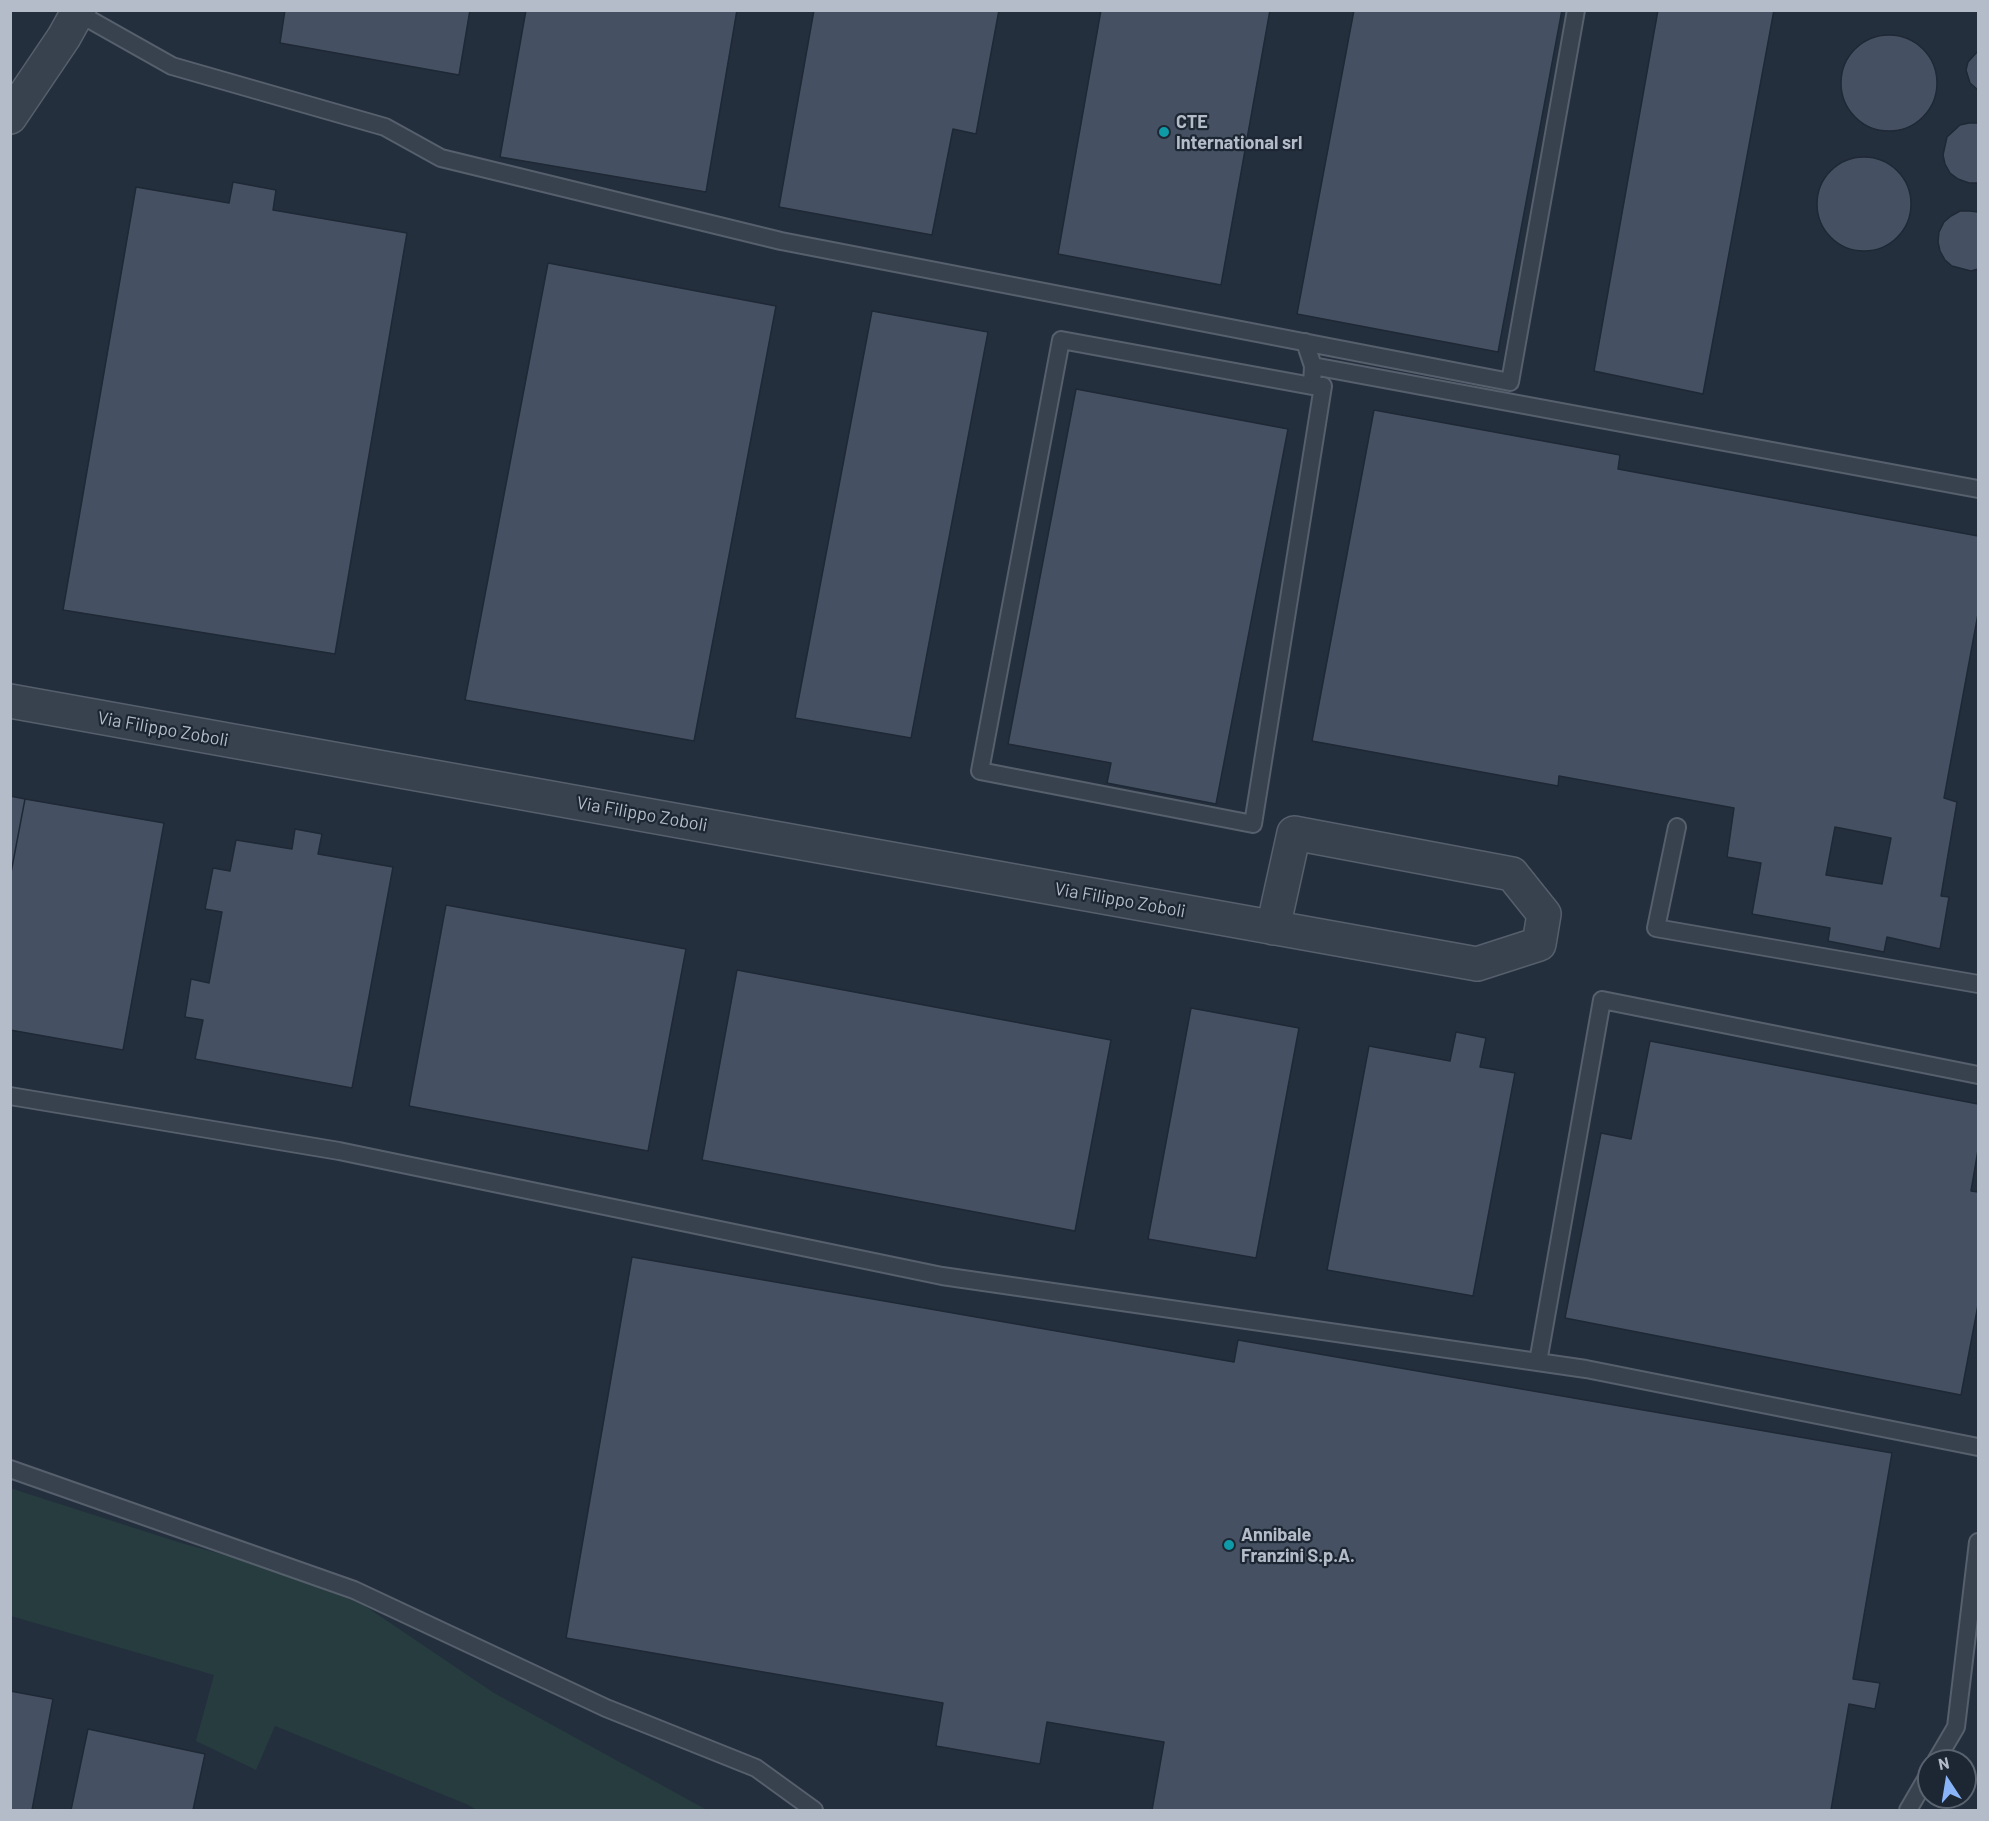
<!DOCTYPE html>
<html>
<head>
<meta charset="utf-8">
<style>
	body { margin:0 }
	#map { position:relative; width:1989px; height:1821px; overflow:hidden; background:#242f3e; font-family:Barlow,sans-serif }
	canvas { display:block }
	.frame { position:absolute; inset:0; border:12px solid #b4bcc9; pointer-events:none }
	.north { position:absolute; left:1917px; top:1749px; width:60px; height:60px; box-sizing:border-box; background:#1d2633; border:2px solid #59626f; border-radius:50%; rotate:348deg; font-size:16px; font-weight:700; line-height:24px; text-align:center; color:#b4bcc9 }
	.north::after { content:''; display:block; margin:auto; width:21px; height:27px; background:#8ab4f8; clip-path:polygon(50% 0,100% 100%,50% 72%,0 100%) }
</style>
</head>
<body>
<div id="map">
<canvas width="1989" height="1821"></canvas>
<div class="frame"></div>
<div class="north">N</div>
</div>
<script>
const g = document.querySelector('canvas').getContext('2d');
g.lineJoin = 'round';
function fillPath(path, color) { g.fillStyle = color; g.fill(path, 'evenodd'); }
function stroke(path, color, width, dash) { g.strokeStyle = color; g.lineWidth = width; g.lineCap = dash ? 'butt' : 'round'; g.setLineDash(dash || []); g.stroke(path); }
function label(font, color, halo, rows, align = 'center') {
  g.font = font + ' Barlow,sans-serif'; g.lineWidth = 4.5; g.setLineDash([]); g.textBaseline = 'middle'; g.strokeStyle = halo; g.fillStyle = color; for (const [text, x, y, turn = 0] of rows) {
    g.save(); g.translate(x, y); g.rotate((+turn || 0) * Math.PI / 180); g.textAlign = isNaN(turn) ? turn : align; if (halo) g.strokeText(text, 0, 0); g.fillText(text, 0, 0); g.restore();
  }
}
const green = new Path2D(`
	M10 1488 181 1543 254 1563 362 1604 494 1693 707 1810H477L466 1804 275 1726 256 1770 196 1741 214 1675 11 1616Z`);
const building = new Path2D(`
	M285 10H470L459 75 280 43Z
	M526 10H737L706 192 500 157Z
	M814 10H999L976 134 953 129 932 235 779 207Z
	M1101 10H1270L1221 285 1058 254Z
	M1354 10H1562L1498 352 1297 314Z
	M1658 10H1774L1703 394 1594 371Z
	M1841 83a48 48 0 1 1 96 0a48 48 0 1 1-96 0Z
	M1978 51V90L1970 83 1966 70 1968 62Z
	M1969 123H1978V183H1969L1958 179 1950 173 1945 164 1943 155 1947 137 1960 125Z
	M1817 204a47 47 0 1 1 94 0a47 47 0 1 1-94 0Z
	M233 182 276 190 273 210 407 233 335 654 63 610 136 187 229 203Z
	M1960 211H1970L1978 212V269L1971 271 1952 266 1945 260 1940 251 1938 242 1939 232 1944 222 1951 216Z
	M548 263 776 306 694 741 465 700Z
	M872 311 988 332 911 738 795 718Z
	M1076 389 1288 429 1216 804 1107 783 1111 763 1008 744Z
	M1374 410 1620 455 1618 469 1978 536V614L1944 798 1957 802 1941 896 1949 897 1940 949 1887 937 1884 952 1828 941 1830 928 1752 914 1761 863 1727 857 1734 808 1559 776 1558 786 1312 741ZM1835 827 1891 838 1882 884 1826 875Z
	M10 796 25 799 10 878Z
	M25 799 164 823 123 1050 10 1030V878Z
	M295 829 322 834 318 854 393 867 352 1088 195 1059 203 1020 185 1017 191 979 209 983 222 912 205 909 213 868 230 871 236 840 292 849Z
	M446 905 686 949 648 1151 409 1106Z
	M737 970 1111 1040 1075 1231 702 1160Z
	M1191 1008 1299 1028 1256 1258 1148 1239Z
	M1456 1032 1486 1038 1480 1067 1515 1073 1473 1296 1327 1270 1369 1046 1450 1061Z
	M1650 1041 1978 1104V1150L1971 1191 1978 1192V1305L1961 1395 1565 1318 1601 1133 1631 1139Z
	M632 1257 1234 1362 1238 1340 1892 1453 1853 1679 1880 1683 1875 1709 1849 1704 1831 1810H1152L1164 1742 1047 1722 1040 1764 936 1746 943 1703 566 1638Z
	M10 1691 53 1699 32 1810H10Z
	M88 1729 205 1754 193 1810H71Z`);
const lane = new Path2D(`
	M78 13 172 66 385 127 441 158 781 241 1510 382 1576 10
	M1305 342 1313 366 1312 386 1061 340 980 771 1253 824 1323 386H1312
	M1313 366 1978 489
	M1677 827 1656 928 1978 984
	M10 1096 339 1151 942 1276 1586 1369 1978 1447
	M1538 1362 1602 1000 1978 1075
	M10 1469 354 1590 606 1708 756 1768 814 1810
	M1936 1761 1956 1727 1978 1542
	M1908 1810 1929 1774`);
const street = new Path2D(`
	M10 117 64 37 79 10
	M10 701 1477 964 1539 944 1544 914 1512 874 1294 833 1273 928`);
const markers = [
	[1164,132,6,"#0f9aa8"],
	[1229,1545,6,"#0f9aa8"]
];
const poiNames = [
	["CTE",1176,122],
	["International srl",1176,143],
	["Annibale",1241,1535],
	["Franzini S.p.A.",1241,1556]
];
const streetNames = [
	["Via Filippo Zoboli",163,729,10],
	["Via Filippo Zoboli",642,814,10],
	["Via Filippo Zoboli",1120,900,10]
];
fillPath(green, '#263c3f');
fillPath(building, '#455162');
stroke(building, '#1f2835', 1.5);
stroke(lane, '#565f6c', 20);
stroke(street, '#565f6c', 36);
stroke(lane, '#38414e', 16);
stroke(street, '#38414e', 33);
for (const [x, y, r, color] of markers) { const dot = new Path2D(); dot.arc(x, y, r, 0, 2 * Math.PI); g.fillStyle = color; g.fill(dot); stroke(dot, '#1d2633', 2); }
label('bold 18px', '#b4bcc9', '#1d2633', poiNames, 'left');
label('18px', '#b4bcc9', '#1d2633', streetNames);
</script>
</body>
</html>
